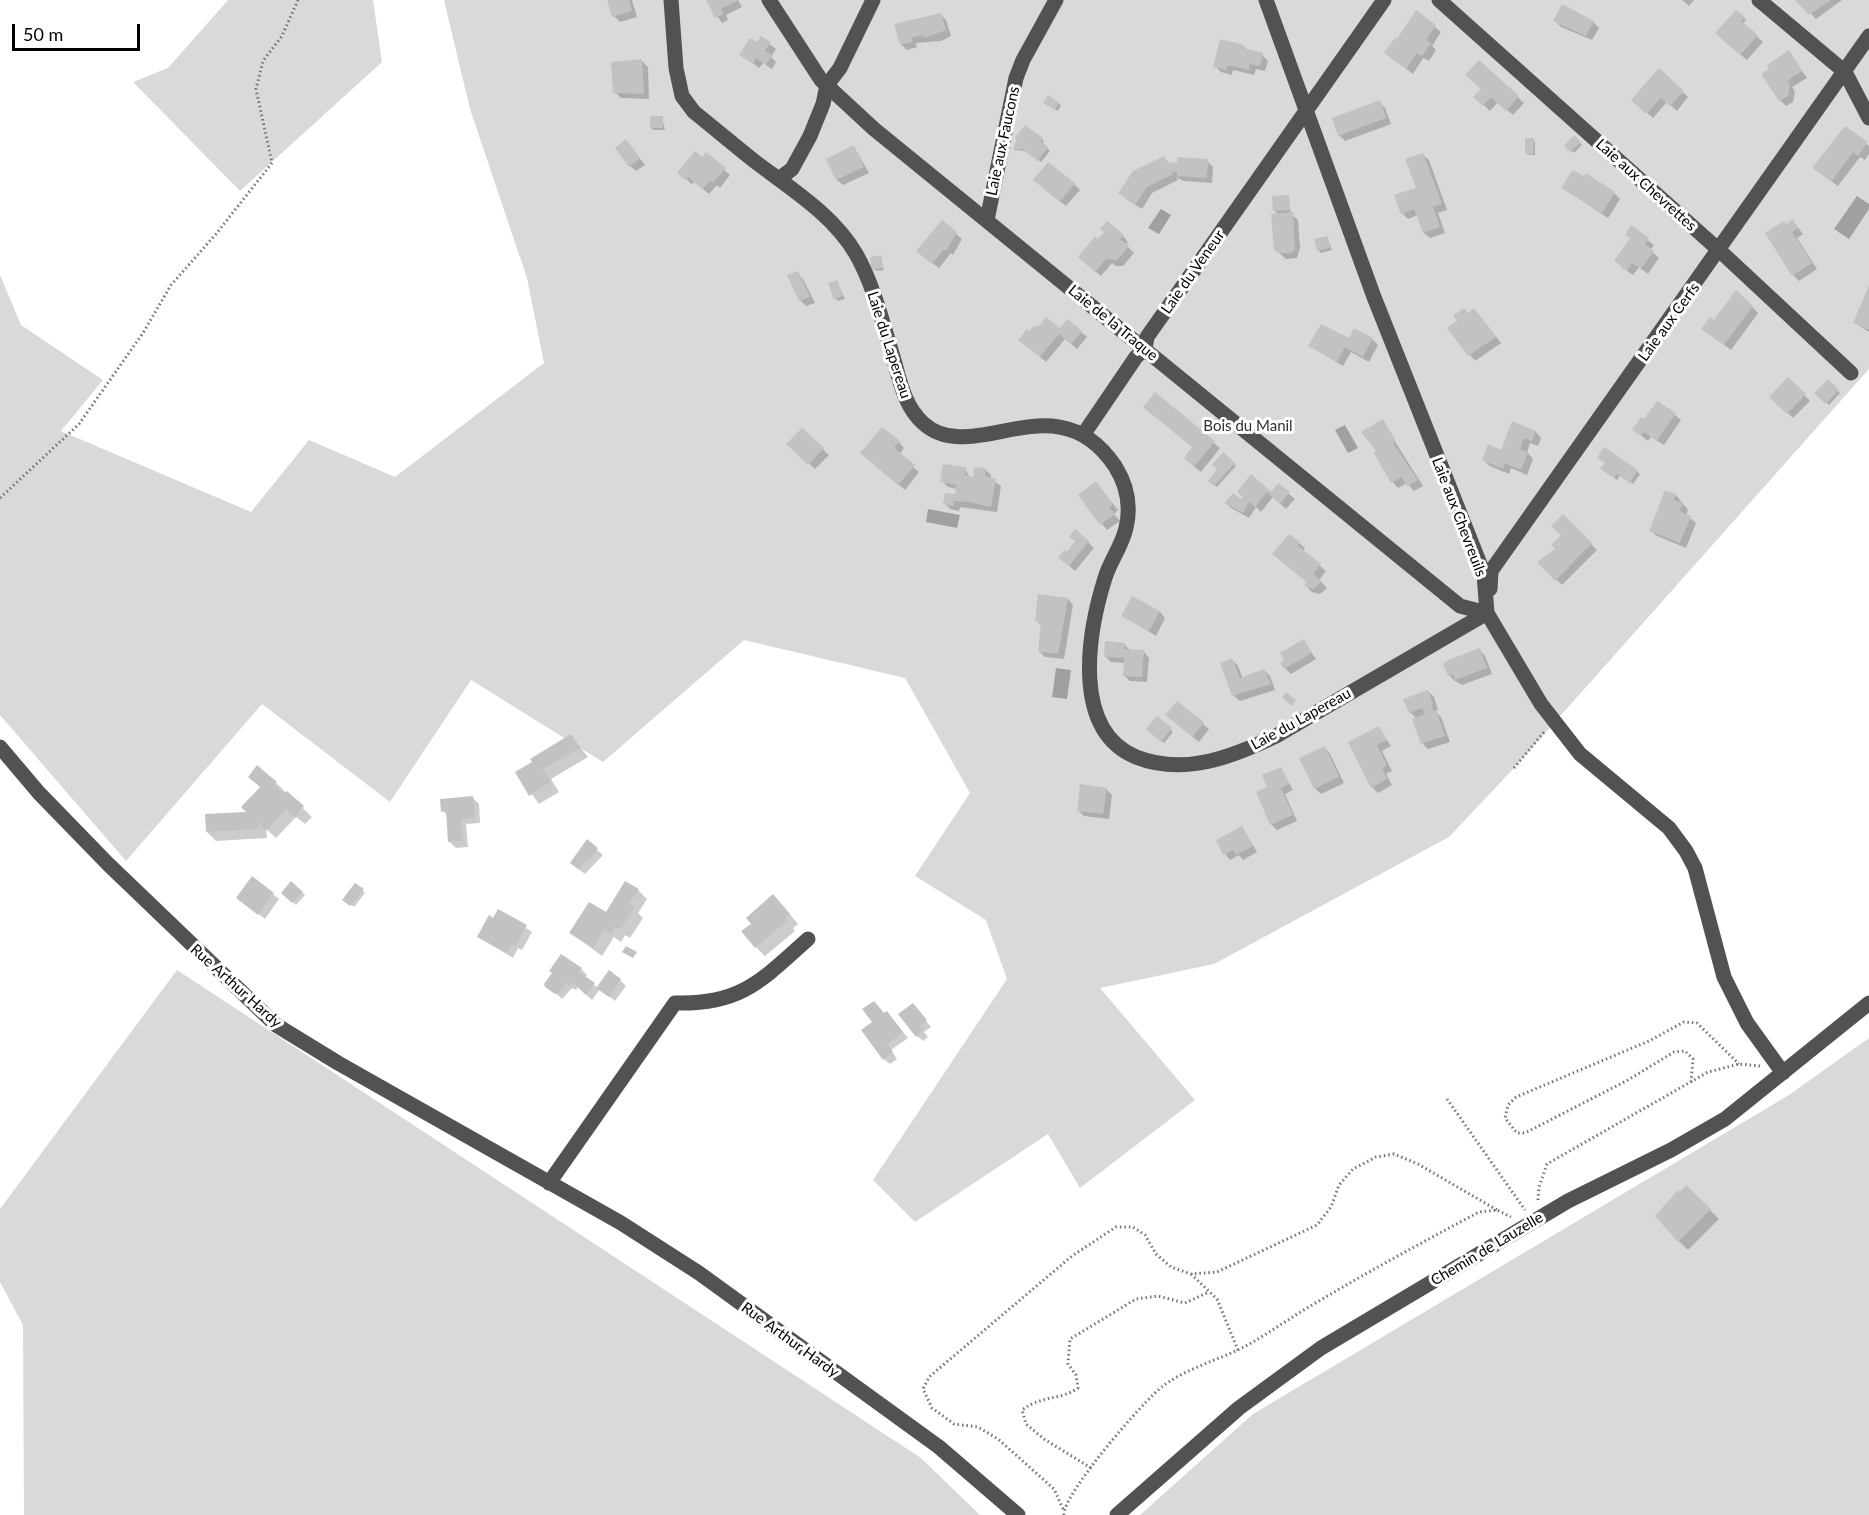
<!DOCTYPE html>
<html>
<head>
<meta charset="utf-8">
<style>
	body { margin:0 }
	#map { position:relative; width:1869px; height:1515px; overflow:hidden; background:#fff; font-family:Lato,sans-serif }
	canvas { display:block }
	.scale { position:absolute; left:12px; top:24px; width:128px; height:27px; box-sizing:border-box; border:3px solid #000; border-top:0; padding-left:8px; font-size:18px; line-height:21px; white-space:nowrap; color:#000; -webkit-text-stroke:4px #fff; paint-order:stroke }
</style>
</head>
<body>
<div id="map">
<canvas width="1869" height="1515"></canvas>
<div class="scale">50 m</div>
</div>
<script>
const g = document.querySelector('canvas').getContext('2d');
g.lineJoin = 'round';
function fillPath(path, color) { g.fillStyle = color; g.fill(path, 'evenodd'); }
function stroke(path, color, width, dash) { g.strokeStyle = color; g.lineWidth = width; g.lineCap = dash ? 'butt' : 'round'; g.setLineDash(dash || []); g.stroke(path); }
function label(font, color, halo, rows, align = 'center') {
  g.font = font + ' Lato,sans-serif'; g.lineWidth = 6; g.setLineDash([]); g.textBaseline = 'middle'; g.strokeStyle = halo; g.fillStyle = color; for (const [text, x, y, turn = 0] of rows) {
    g.save(); g.translate(x, y); g.rotate((+turn || 0) * Math.PI / 180); g.textAlign = isNaN(turn) ? turn : align; if (halo) g.strokeText(text, 0, 0); g.fillText(text, 0, 0); g.restore();
  }
}
const green = new Path2D(`
	M228 0H373L382 62 240 191 133 82 168 68Z
	M444 0H1869V369L1514 768 1449 837 1214 964 1100 988 1195 1100 1080 1188 1048 1134 915 1222 873 1180 1007 979 986 920 915 876 970 793 905 678 744 640 603 762 471 680 390 802 262 704 126 861 0 715V275L21 325 103 380 61 431 251 512 309 440 395 477 544 363 527 278 470 109Z
	M177 970 921 1458 980 1515H24L23 1325 0 1282V1209Z
	M1869 1038V1515H1140L1253 1414 1789 1095Z`);
const water = new Path2D(`
	M1857 196 1869 204V209L1849 239 1834 229Z
	M1161 209 1171 215 1159 234 1148 228Z
	M1345 425 1358 448 1348 453 1335 430Z
	M928 509 960 515 957 528 926 522Z
	M1056 668 1071 670 1067 699 1052 697Z`);
const shadow = new Path2D(`
	M609 0H632L637 17 620 22 614 16Z
	M707 0H738L742 7 726 15 728 20 722 23Z
	M1682 0H1694L1689 6Z
	M1798 0H1842L1816 19Z
	M1417 12 1441 32 1432 46 1436 50 1429 61 1423 58 1413 74 1386 53 1398 41Z
	M1736 12 1746 20 1743 24 1763 42 1747 60 1722 39Z
	M940 14 946 20 951 36 941 41 916 43 917 47 907 50 901 44Z
	M1555 21 1593 22 1599 28 1592 40 1561 27Z
	M761 38 776 49 771 57 776 62 772 69 763 63 759 68 741 54 757 44Z
	M1243 46 1248 51 1262 55 1268 61 1265 71 1256 69 1254 75 1233 70 1232 75 1221 72 1215 66Z
	M1789 52 1807 78 1792 87 1795 92 1793 102 1786 106 1780 100Z
	M642 61 648 67 649 99 621 98 615 92Z
	M1479 62 1524 103 1513 115 1498 102 1490 111 1476 97 1483 89Z
	M1659 70 1688 97 1677 111 1667 102 1653 118 1639 105Z
	M1048 97 1061 105 1058 111 1047 105Z
	M1379 102 1385 108 1391 124 1345 141 1339 135Z
	M662 117 665 130H654L651 128Z
	M1025 127 1042 139 1044 142 1042 144 1050 151 1041 162 1026 151 1014 150Z
	M1845 128 1869 146V154L1865 160 1860 157 1838 186 1820 173Z
	M1574 138 1582 145 1574 153 1566 146Z
	M1533 140 1535 142V155H1529L1526 153Z
	M626 141 645 165 636 171 630 166Z
	M854 147 869 173 843 185 837 180 828 159Z
	M706 154 730 175 720 188 717 185 709 194 694 182 692 184 685 178Z
	M1423 155 1429 160 1447 210 1438 213 1445 233 1430 238 1424 233 1418 215 1408 219 1402 213 1418 188Z
	M1164 158 1170 164 1207 161 1213 167 1212 183 1184 181 1176 177 1178 180 1152 193 1142 209 1126 199Z
	M1074 184 1080 190 1066 206 1041 186Z
	M1563 188 1614 193 1620 199 1608 218Z
	M1288 197 1291 214 1298 220 1300 248 1297 258 1286 259 1276 250 1279 215 1274 210Z
	M1793 221 1803 234 1797 238 1817 269 1799 281 1793 275 1786 225Z
	M942 222 962 239 953 255 951 253 939 268 924 257Z
	M1632 228 1654 245 1650 250 1659 258 1648 274 1639 267 1633 275 1621 267 1631 239Z
	M1123 236 1128 242 1126 245 1134 253 1123 266H1116L1112 263 1101 276 1085 263 1099 241Z
	M1327 238 1332 250 1321 253 1318 250Z
	M880 256 884 270 876 271 874 269Z
	M797 273 803 279 815 303 806 306 800 300Z
	M837 282 845 299 838 301 836 299Z
	M1869 286V332L1855 323Z
	M1737 292 1758 313 1731 350 1703 329 1714 322Z
	M1480 316 1501 343 1475 361 1449 328Z
	M1060 331 1081 332 1087 337 1077 349 1065 339 1046 362 1026 345Z
	M1372 339 1378 345 1369 362 1351 352 1343 366 1310 346Z
	M1788 379 1810 401 1793 418 1771 397Z
	M1828 381 1840 393 1829 405 1816 393Z
	M1155 394 1220 448 1201 472 1191 464 1194 448Z
	M1675 415 1681 420 1664 445 1651 437 1648 441 1634 430Z
	M1382 421 1423 486 1414 491 1407 483 1398 488 1393 482Z
	M1513 423 1536 432 1541 438 1538 446 1530 443 1527 452 1533 459 1527 475 1511 468 1509 474 1490 466 1484 460 1501 452Z
	M802 430 829 455 815 469 789 444Z
	M899 442 904 448 899 455 919 472 905 490 868 459Z
	M1223 454 1236 466 1217 487 1210 481 1219 469Z
	M965 469 970 478 974 479 985 469 991 475V479L1001 486 997 512 960 507 959 511 950 509 944 503 956 496 957 489 948 487 942 481Z
	M1604 471H1637L1640 474 1633 484 1620 475 1617 480Z
	M1252 476 1272 493 1278 485 1295 499 1286 509 1273 497 1261 512 1256 507 1249 518 1231 508 1226 503 1242 501Z
	M1096 483 1118 510 1114 514 1120 521 1107 530 1080 496Z
	M1676 495 1688 510 1686 515 1696 523 1686 548 1657 536 1651 531Z
	M1563 517 1597 550 1562 585 1539 563 1557 549 1563 535Z
	M1076 542H1088L1094 548 1075 571 1060 558 1067 554Z
	M1299 543 1305 548 1303 551 1326 571 1319 580 1327 588 1320 594 1312 592 1306 586 1308 583 1280 560Z
	M1068 599 1073 605 1064 659 1045 657 1039 651 1042 626 1036 620Z
	M1160 612 1165 618 1156 636 1123 616Z
	M1303 641 1316 659 1291 674 1285 668Z
	M1125 645 1131 651 1144 652 1149 658 1147 682 1130 681 1124 675 1125 663 1111 662 1105 656Z
	M1480 650 1485 656 1492 674 1462 685 1455 681 1449 675Z
	M1232 660 1238 666 1243 679 1264 670 1270 676 1275 690 1240 701 1234 696 1221 664Z
	M1428 691 1434 697 1438 710 1435 711 1441 717 1450 742 1428 749 1423 744 1414 719 1416 718 1410 712Z
	M1177 703 1209 729 1199 742 1173 721Z
	M1157 718 1173 732 1164 743 1148 729Z
	M1379 728 1391 746 1382 751 1392 771 1386 774 1392 785 1378 793 1372 787 1350 743Z
	M571 736 588 757 551 779 559 792 539 804 517 773Z
	M1325 748 1330 754 1344 783 1321 794 1315 788Z
	M1281 769 1293 790 1285 794 1297 821 1277 830 1271 824 1269 788Z
	M276 783 312 817 305 824 296 817 276 838 266 829 267 838 216 841 207 832 249 813 261 788Z
	M1106 789 1112 795 1109 819 1084 816 1078 810Z
	M473 798 479 804 480 823 466 824 468 847 456 848 450 842 448 816 443 811Z
	M1242 827 1257 852 1243 860 1239 855 1230 860 1225 854Z
	M587 842 603 855 585 874 577 868Z
	M291 883 305 895 296 905 283 893Z
	M356 885 365 893 354 907 344 899Z
	M638 890 647 899 638 913 643 918 630 938 625 935 621 942 614 937 602 956 571 933 606 914Z
	M273 894 279 899 265 919 238 898Z
	M782 905 798 924 793 928 795 931 765 956 756 947Z
	M499 911 532 932 522 950 518 948 513 958 478 937Z
	M581 969 587 975 585 978 598 988 620 980 626 986 615 1001 600 989 592 1000 578 987 576 990 572 988 562 999 546 984Z
	M918 1011 931 1027 924 1032 928 1037 923 1041 917 1036Z
	M887 1013 908 1038 891 1050 897 1059 890 1064 884 1059 874 1022Z
	M1687 1187 1719 1219 1688 1250 1679 1241 1680 1194Z`);
const building = new Path2D(`
	M607 0H629L632 11 612 17Z
	M706 0H739L721 9 724 14 715 18Z
	M1795 0H1831L1809 15Z
	M1562 4 1594 21 1586 36 1553 21Z
	M1416 10 1436 25 1426 40 1431 43 1422 56 1417 53 1406 69 1384 53 1395 38 1397 39Z
	M1736 10 1745 17 1741 21 1758 35 1740 55 1715 33Z
	M941 13 946 30 924 38 923 35 911 38 912 42 900 45 894 24Z
	M761 36 771 42 765 51 772 55 766 65 756 58 753 64 739 55 750 38 757 42Z
	M1220 39 1244 45 1243 48 1263 53 1260 66 1250 64 1249 70 1228 65 1226 70 1213 67Z
	M1789 50 1802 71 1787 81 1790 85 1788 96 1779 101 1761 74 1769 69 1767 65Z
	M642 59 644 94 613 93 611 62Z
	M1479 60 1519 96 1506 111 1491 97 1483 106 1473 97 1481 89 1465 75Z
	M1659 68 1684 91 1670 106 1661 98 1646 114 1631 100Z
	M1048 95 1059 102 1055 110 1043 103Z
	M1380 100 1386 118 1338 136 1332 118Z
	M650 116H663V128H650Z
	M1025 125 1043 138 1040 141 1048 147 1038 161 1022 149 1013 150 1017 139 1015 137Z
	M1845 126 1868 142 1858 156 1853 152 1832 181 1812 168Z
	M1574 135 1581 142 1570 152 1564 146Z
	M1525 138H1534L1533 154 1525 153Z
	M626 139 640 158 629 167 615 148Z
	M854 145 864 167 836 180 826 159Z
	M695 151 702 157 706 152 726 168 713 183 710 181 703 189 688 177 685 180 677 173Z
	M1423 153 1442 204 1433 207 1440 227 1423 233 1414 209 1401 214 1394 195 1416 188 1405 159Z
	M1164 156 1167 162 1177 163 1178 157 1208 159 1207 178 1177 176V172H1172L1173 174 1147 187 1135 205 1118 193 1133 171Z
	M1048 162 1075 183 1060 202 1033 180Z
	M1573 170 1584 176 1586 173 1615 192 1602 213 1561 188Z
	M1289 195 1290 210 1273 211 1272 196Z
	M1293 212 1295 249 1291 253H1278L1274 250 1271 214Z
	M1793 219 1798 228 1792 232 1812 263 1792 276 1765 233 1784 221 1786 224Z
	M942 220 957 232 946 251 944 249 932 264 916 251Z
	M1107 221 1124 235 1120 239 1129 246 1117 260 1106 259 1095 272 1078 257 1095 236 1098 239 1104 232 1100 229Z
	M1631 225 1649 238 1645 244 1654 251 1641 269 1632 263 1627 271 1614 261 1630 238 1625 235Z
	M1328 236 1330 248 1317 251 1314 239Z
	M881 255 883 268 872 270 870 257Z
	M798 271 810 297 799 301 787 275Z
	M837 280 843 296 834 300 828 283Z
	M1869 285V330L1853 323Z
	M1736 290 1753 306 1724 345 1701 329 1710 317 1714 320Z
	M1464 308 1468 313 1474 308 1496 337 1468 356 1447 328 1457 321 1453 316Z
	M1046 317 1060 328 1068 319 1082 331 1071 344 1059 334 1040 357 1018 340 1027 329 1029 331 1033 327 1040 325Z
	M1321 324 1349 338 1354 328 1373 338 1363 357 1345 347 1337 362 1308 346Z
	M1788 377 1806 394 1787 414 1769 397Z
	M1828 379 1839 390 1825 404 1814 393Z
	M1155 392 1215 441 1194 467 1184 458 1192 447 1143 407Z
	M1657 401 1676 413 1657 441 1644 432 1641 436 1632 430 1641 417 1644 419Z
	M1383 419 1396 441 1393 443 1418 480 1407 486 1401 477 1391 483 1374 453 1376 451 1361 432Z
	M1512 421 1536 431 1532 441 1524 438 1520 449 1528 452 1521 470 1505 463 1503 469 1482 460 1488 444 1501 450Z
	M882 427 900 441 894 448 915 465 898 485 860 453Z
	M802 428 824 448 808 465 786 444Z
	M1604 447 1638 470 1630 483 1617 474 1614 478 1600 469 1605 463 1597 458Z
	M1223 452 1235 463 1214 486 1208 481 1217 469 1212 465Z
	M943 464 966 467 965 475 973 477 974 467 986 468 985 476 996 479 991 507 969 502 954 501V506L943 504 945 493 955 494 956 485 940 482Z
	M1251 474 1271 492 1278 483 1290 492 1280 504 1267 492 1255 507 1249 502 1243 513 1224 503 1233 493 1241 499 1243 497 1237 492Z
	M1096 481 1113 504 1109 507 1115 514 1100 525 1078 495Z
	M1665 490 1676 494 1674 500 1683 503 1679 511 1691 516 1680 543 1649 531Z
	M1563 514 1592 543 1555 581 1537 562 1555 549 1551 545 1561 535 1551 526Z
	M1075 529 1089 541 1069 566 1058 558 1064 550 1067 552 1075 541 1069 537Z
	M1289 534 1300 542 1297 545 1321 564 1313 574 1322 581 1314 589 1304 586 1307 582 1272 554Z
	M1038 594 1068 598 1058 654 1038 652 1041 622 1035 621Z
	M1132 596 1160 611 1149 631 1121 616Z
	M1304 639 1312 653 1284 669 1280 662 1284 660 1280 653Z
	M1105 641 1125 643V649L1144 650 1142 677 1123 676 1124 658 1104 657Z
	M1480 648 1487 668 1455 680 1453 674 1448 676 1443 664 1448 660Z
	M1232 658 1240 678 1264 669 1271 684 1232 696 1220 663Z
	M1428 690 1433 704 1431 705 1433 711 1436 710 1445 736 1421 744 1412 719 1424 714 1422 708 1409 713 1403 699Z
	M1287 692 1296 701 1291 706 1282 697Z
	M1177 701 1204 722 1193 737 1165 715Z
	M1157 716 1172 728 1161 742 1146 729Z
	M1379 726 1387 740 1377 745 1387 765 1382 768 1387 779 1371 788 1348 742Z
	M571 734 580 748 543 769 551 782 529 796 515 772 532 762 530 759Z
	M1325 746 1339 777 1314 789 1299 758Z
	M257 765 277 782 274 785 284 794 287 791 304 806 295 817 286 809 266 831 258 823V829L206 832 205 814 246 812 241 807 260 787 248 777Z
	M1281 767 1289 784 1281 788 1293 815 1270 825 1256 792 1267 787 1262 775Z
	M1080 784 1107 788 1103 814 1077 811Z
	M473 796 475 818 461 819 463 841 448 842 446 811 441 812 440 799Z
	M1242 826 1253 846 1236 855 1233 850 1223 855 1216 840Z
	M587 839 598 848 589 860 588 859 578 869 570 863Z
	M252 876 274 893 258 915 236 898Z
	M291 881 303 892 292 903 281 893Z
	M625 881 639 889 629 904 635 907 620 930 615 927 611 934 604 929 593 948 569 933 589 902 606 912Z
	M355 883 364 889 350 906 342 900Z
	M773 894 790 914 785 918 787 921 755 948 741 931 751 924 746 918Z
	M498 909 527 925 516 946 512 944 507 953 477 937 489 915 493 918Z
	M626 946 637 952 633 958 622 952Z
	M561 954 582 968 579 972 595 983 586 995 572 982 569 986 566 983 559 993 555 994 545 987 544 984 552 973 549 971Z
	M609 970 621 979 609 997 596 988Z
	M874 1001 884 1013 887 1011 903 1032 887 1044 893 1052 883 1060 861 1030 872 1022 862 1009Z
	M913 1003 927 1020 920 1026 924 1030 916 1037 898 1014Z
	M1686 1185 1711 1209 1678 1242 1655 1216 1678 1190 1680 1192Z`);
const path = new Path2D(`
	M0 498 79 424 143 333 171 285 216 234 272 163 256 89 263 61 282 36 298 0
	M1514 768 1544 732
	M1691 1082 1693 1059 1685 1051 1674 1052 1628 1080 1525 1133H1517L1505 1118 1508 1105 1516 1097 1649 1041 1684 1022 1697 1023 1739 1064
	M1447 1099 1525 1210
	M1538 1200 1539 1187 1547 1164 1708 1072 1739 1064 1760 1066
	M1191 1274 1217 1299 1238 1350
	M1091 1468 1044 1439 1026 1424 1022 1410C1042 1395 1059 1401 1078 1388L1076 1375 1068 1364 1070 1339 1136 1299 1158 1296 1185 1303 1209 1292
	M1063 1509 1054 1489 998 1439 978 1427 954 1424 932 1408 923 1389 929 1377 1072 1256 1116 1227H1133L1145 1235 1156 1254 1171 1267 1191 1274 1217 1272 1317 1225 1331 1207 1339 1185 1353 1169 1376 1157 1394 1154 1418 1164 1497 1210
	M1064 1515C1062 1495 1144 1400 1163 1386 1190 1366 1224 1359 1253 1342 1275 1329 1296 1314 1319 1301 1371 1270 1425 1241 1479 1212L1497 1210 1511 1217`);
const minor = new Path2D(`
	M671 0 676 68 682 96 694 112C714 128 733 144 753 160 788 187 833 214 856 254 873 283 884 327 894 360 900 382 905 407 923 423 973 469 1056 378 1115 466 1127 485 1131 507 1126 528 1122 546 1110 561 1105 578 1088 632 1071 730 1136 757 1184 776 1232 757 1276 736L1487 613
	M769 0 821 80 874 129 1460 606 1487 613
	M1266 0 1374 297 1484 574 1487 613 1541 704 1580 754 1669 828 1686 851 1695 868 1724 977 1747 1023 1783 1073
	M1439 0 1720 251 1851 373
	M1759 0 1845 72 1869 118
	M780 178 792 169 810 136 823 104 827 85 840 68 873 0
	M987 220 1016 78 1023 60 1056 0
	M1083 435 1136 357 1145 349 1147 337 1384 0
	M1490 589 1491 571 1869 36
	M0 747 39 793 108 864 276 1025 338 1063 621 1223 699 1273 939 1447 1018 1515
	M549 1183 675 1003C741 1005 762 980 808 939
	M1117 1515 1239 1408 1321 1348 1568 1201 1671 1150 1725 1119 1869 1003`);
const streetNames = [
	["Laie aux Faucons",1003,141,-78],
	["Laie aux Chevrettes",1646,185,42],
	["Laie du Veneur",1193,272,-55],
	["Laie aux Cerfs",1669,322,-54],
	["Laie de la Traque",1113,323,39],
	["Laie du Lapereau",889,345,72],
	["Laie aux Chevreuils",1459,517,69],
	["Laie du Lapereau",1301,719,-29],
	["Rue Arthur Hardy",236,986,42],
	["Chemin de Lauzelle",1487,1249,-31],
	["Rue Arthur Hardy",790,1340,36]
];
const parkNames = [
	["Bois du Manil",1248,426]
];
fillPath(green, '#d9d9d9');
fillPath(water, '#a0a0a0');
fillPath(shadow, '#0003');
fillPath(building, '#c2c2c2');
stroke(path, '#747474', 3, [1.5, 3]);
stroke(minor, '#525252', 15);
label('15px', '#000', '#fff', streetNames);
label('15px', '#303030', '#fff', parkNames);
</script>
</body>
</html>
